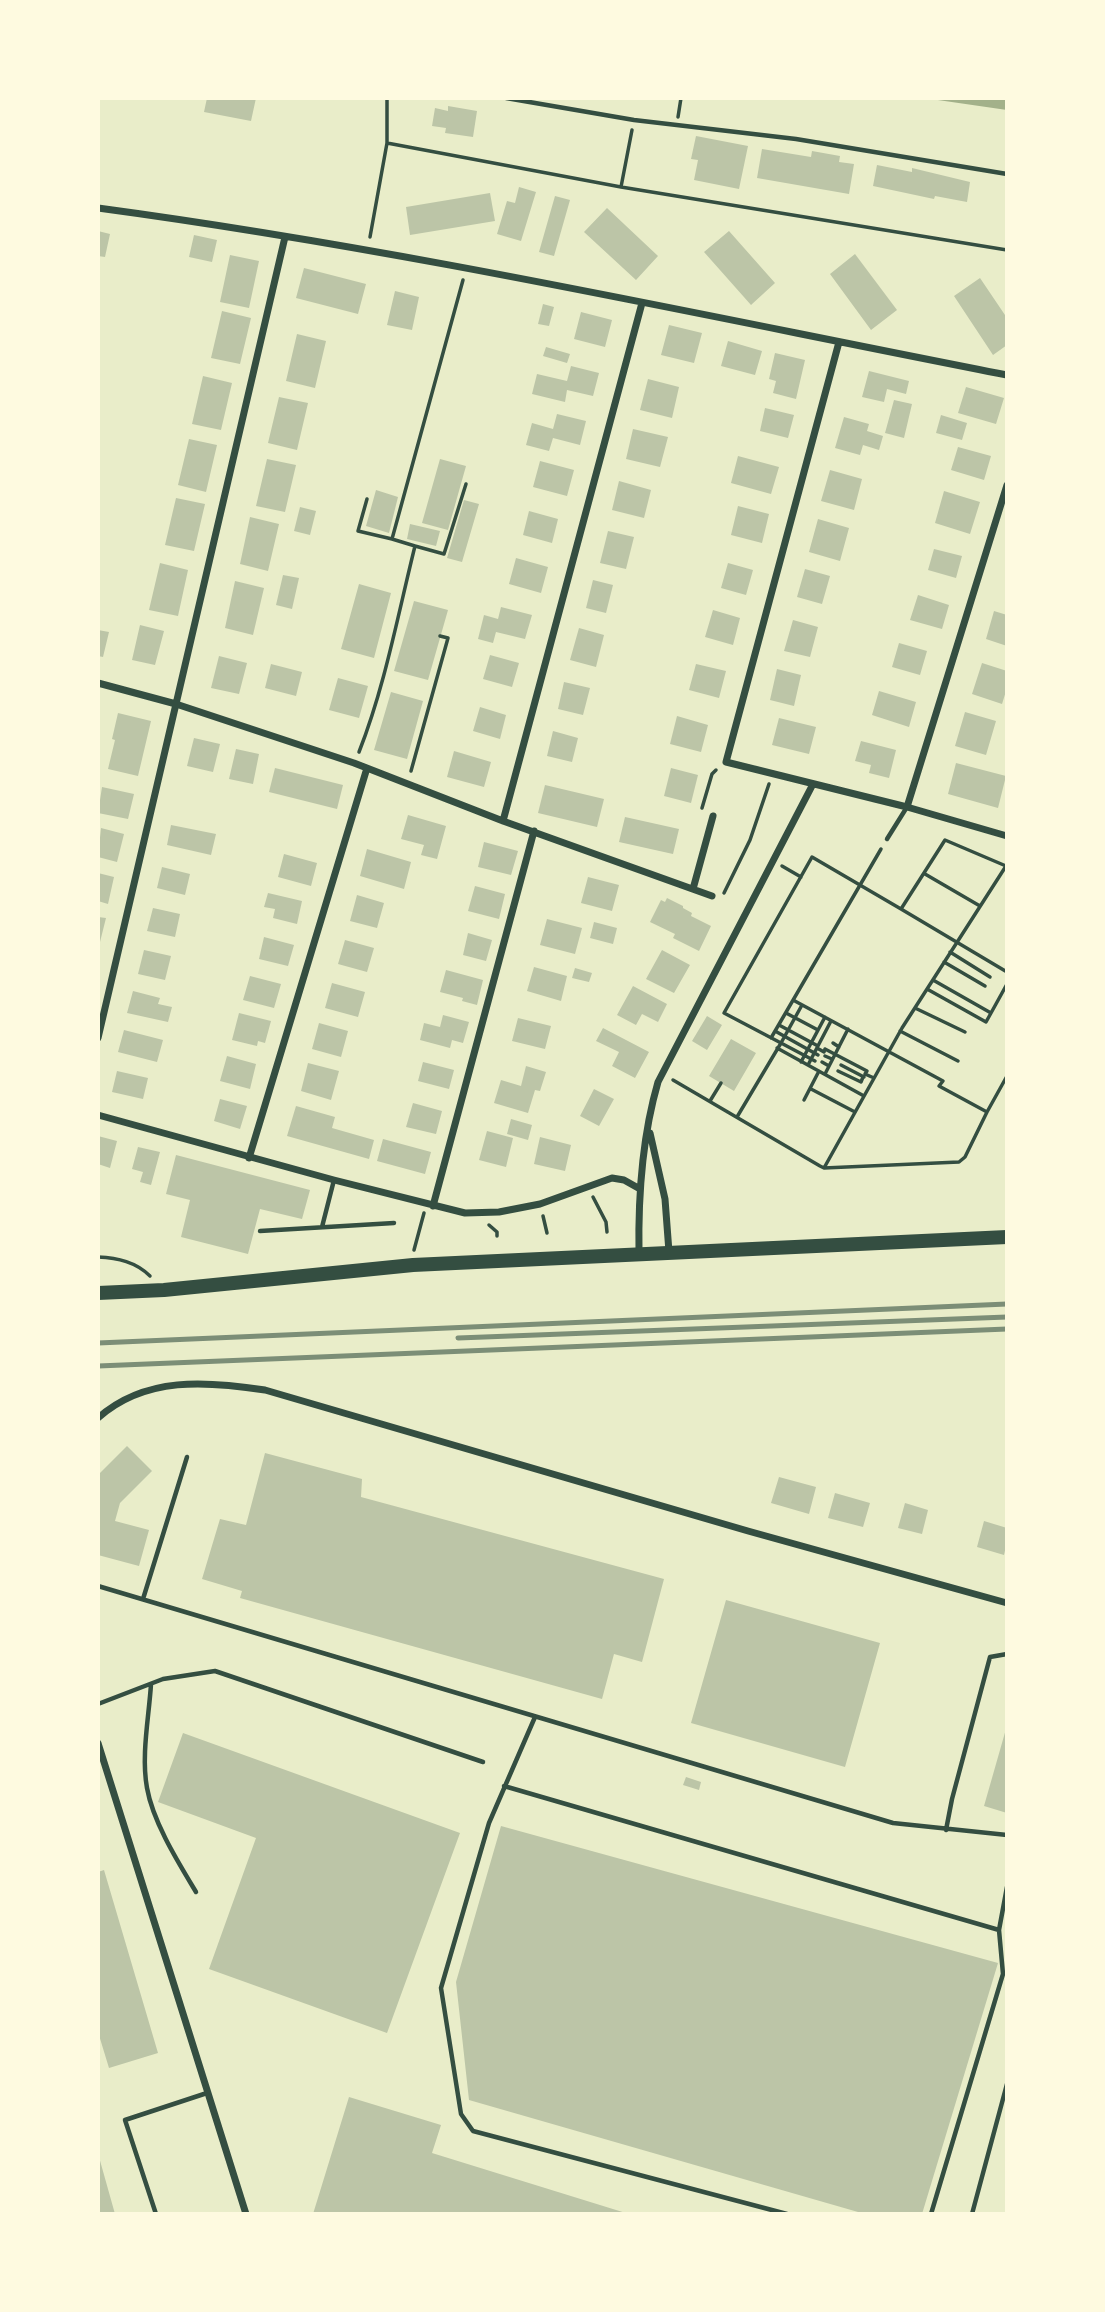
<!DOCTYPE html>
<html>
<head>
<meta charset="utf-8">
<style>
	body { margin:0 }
	#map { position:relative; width:1105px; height:2312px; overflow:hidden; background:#e9edc9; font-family:"Public Sans",sans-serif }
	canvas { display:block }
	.frame { position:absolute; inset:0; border:100px solid #fefae0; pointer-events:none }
</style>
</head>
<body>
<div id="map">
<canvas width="1105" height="2312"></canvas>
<div class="frame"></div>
</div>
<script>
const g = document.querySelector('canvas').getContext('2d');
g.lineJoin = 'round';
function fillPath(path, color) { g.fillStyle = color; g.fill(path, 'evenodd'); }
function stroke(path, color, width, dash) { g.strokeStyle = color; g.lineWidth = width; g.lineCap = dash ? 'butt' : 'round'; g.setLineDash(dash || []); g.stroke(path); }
const water = new Path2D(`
	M924 98H1007V110Z`);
const building = new Path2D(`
	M207 98H256L251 121 204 112Z
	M448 106 477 111 473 137 445 133 446 128 432 126 435 108 448 111Z
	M696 136 748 146 739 189 694 180 698 160 691 159Z
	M762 149 811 157 812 151 840 156 839 162 854 164 849 194 757 178Z
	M877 165 912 172V168L970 182 967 202 935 196 934 199 873 186Z
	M519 187 536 192 521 241 497 234 507 201 515 203Z
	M490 193 495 221 410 235 406 207Z
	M555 196 570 200 554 256 539 252Z
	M607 208 658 256 636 280 584 232Z
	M98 231 110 234 105 257 98 256Z
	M729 231 775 283 751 305 704 252Z
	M194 235 217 240 212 262 189 257Z
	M855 254 897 310 871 330 830 274Z
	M230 255 259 261 249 308 220 302Z
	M304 268 366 284 358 314 296 298Z
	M980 278 1007 318V345L993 355 954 296Z
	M395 291 419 297 412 330 387 325Z
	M543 304 554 307 549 326 538 324Z
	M222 311 251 318 240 364 211 358Z
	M581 312 612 320 605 347 574 339Z
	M669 325 702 333 694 363 661 355Z
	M297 334 326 341 315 388 286 381Z
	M728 341 762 351 755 375 721 366Z
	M546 347 570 354 567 363 543 356Z
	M775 353 805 360 796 399 773 393 776 381 769 379Z
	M571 366 599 373 593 396 567 390 565 402 532 394 537 374 567 381Z
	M869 371 909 381 906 394 887 389 884 402 862 397Z
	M203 376 232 383 221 430 192 424Z
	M648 379 679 387 672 418 640 410Z
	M966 387 1004 398 996 424 958 413Z
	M279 397 308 403 297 450 268 443Z
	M894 400 912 404 904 438 885 433Z
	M765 408 794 415 788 438 760 431Z
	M557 414 586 421 580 445 553 438 549 451 526 445 532 423 553 429Z
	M941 415 967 423 962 440 936 433Z
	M844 417 869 424 867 431 883 436 879 450 863 445 860 455 835 448Z
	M633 429 668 437 660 467 626 459Z
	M189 439 217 445 206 492 178 485Z
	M958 447 991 456 984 480 951 470Z
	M738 456 779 467 771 494 731 483Z
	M267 459 296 465 285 512 256 506Z
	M440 459 466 466 448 530 422 523Z
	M540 461 574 470 567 496 533 487Z
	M830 470 862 479 854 510 821 501Z
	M619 481 651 490 644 518 612 510Z
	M376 490 398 497 389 533 366 526Z
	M944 491 980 502 970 534 935 523Z
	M176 498 205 504 194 551 165 545Z
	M464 500 479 504 462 562 447 558Z
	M738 506 769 514 762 543 731 535Z
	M300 507 316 511 310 535 294 531Z
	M529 511 558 519 552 543 523 535Z
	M250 517 279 524 268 571 240 564Z
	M818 519 849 528 840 561 809 552Z
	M410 524 440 531 436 546 407 539Z
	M608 531 634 537 626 569 600 563Z
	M934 549 962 556 956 578 928 570Z
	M516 558 548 567 541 593 509 584Z
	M160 563 188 570 178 616 149 610Z
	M728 563 753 570 746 595 721 588Z
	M805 569 830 576 822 604 797 597Z
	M283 575 299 578 292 609 276 605Z
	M593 580 613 585 606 613 586 608Z
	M235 581 264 588 253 635 225 628Z
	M359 584 391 593 374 658 341 649Z
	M918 595 949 605 942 629 910 620Z
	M414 601 448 610 428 680 394 671Z
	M501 607 532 615 525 639 496 632 493 643 478 639 484 615 498 619Z
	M713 610 740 618 733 645 705 637Z
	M994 611 1007 615V646L986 639Z
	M793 620 818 627 810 657 784 651Z
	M140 625 164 631 155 665 132 660Z
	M579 628 604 635 596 667 570 660Z
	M98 630 109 632 103 657 98 656Z
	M899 643 927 651 920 675 892 667Z
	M490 655 519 663 512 687 483 679Z
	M219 656 247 663 239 694 211 688Z
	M982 663 1007 671V688L1002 704 972 694Z
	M271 664 302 672 296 696 265 688Z
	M696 664 726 671 719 698 689 690Z
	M777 669 801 675 794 706 770 700Z
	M338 678 368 686 359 718 329 710Z
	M564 682 590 688 583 715 558 709Z
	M879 691 916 702 909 727 872 715Z
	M391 692 423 701 407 759 374 750Z
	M480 707 506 715 500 739 473 731Z
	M965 712 996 721 986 755 955 746Z
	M118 713 151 721 138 776 108 769 115 740 112 739Z
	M677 716 708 725 701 752 670 744Z
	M779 718 816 727 809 754 772 745Z
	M553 731 578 738 572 762 547 756Z
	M194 738 220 744 213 772 187 766Z
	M861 741 896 750 889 778 869 773 871 765 855 761Z
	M236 749 259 754 253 784 229 779Z
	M454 751 491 762 484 787 447 777Z
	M956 763 1006 776 998 808 948 794Z
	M275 768 343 785 337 809 269 792Z
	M671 768 698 775 691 803 664 796Z
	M545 785 604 799 597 827 538 813Z
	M102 787 134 794 128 819 98 813Z
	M408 815 446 826 437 859 421 855 424 845 401 839Z
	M625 817 679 829 673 854 619 842Z
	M171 825 216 834 211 855 167 845Z
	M101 828 124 834 117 862 98 857Z
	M484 842 518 851 511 875 478 867Z
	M367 849 411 862 404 889 360 876Z
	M284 854 317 863 311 886 278 877Z
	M162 867 190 874 185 895 157 888Z
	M98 873 114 877 108 904 98 901Z
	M588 877 619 885 612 911 581 903Z
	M475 886 505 894 499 919 468 911Z
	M268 893 302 901 297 924 273 918 275 909 264 907Z
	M357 895 384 903 377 928 350 921Z
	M667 898 683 906V908L692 913 691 916 711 926 699 951 673 938 675 934 650 922 661 900 665 902Z
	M153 908 180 914 175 937 147 931Z
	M98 917 106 918 99 946H98Z
	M547 919 582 928 575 954 540 945Z
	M594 922 617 928 613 944 590 938Z
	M468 933 492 940 486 961 463 955Z
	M264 937 294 945 288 966 259 959Z
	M345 940 374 948 367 972 338 964Z
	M144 950 171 956 165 980 138 974Z
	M662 950 690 965 674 993 646 979Z
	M534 967 567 976 561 1001 527 991Z
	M575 968 592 973 589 982 572 978Z
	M446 970 483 980 477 1005 462 1001 463 998 440 992Z
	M250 976 281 984 274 1008 243 1000Z
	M332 983 365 992 358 1017 325 1008Z
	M633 986 667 1004 658 1022 642 1014 636 1025 617 1015Z
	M133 991 160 998 158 1004 172 1007 168 1022 127 1013Z
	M239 1013 271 1021 265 1043 258 1041 257 1046 232 1040Z
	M443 1015 469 1022 463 1043 452 1040 450 1048 420 1040 424 1023 440 1027Z
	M707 1016 722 1025 707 1050 692 1041Z
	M518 1018 551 1026 545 1049 512 1041Z
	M319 1023 348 1031 341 1057 312 1049Z
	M603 1028 649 1052 635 1078 612 1066 619 1052 596 1041Z
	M124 1030 163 1040 157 1062 118 1052Z
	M731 1039 756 1053 734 1091 709 1076Z
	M227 1056 256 1064 250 1089 220 1081Z
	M423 1062 454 1070 449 1089 418 1081Z
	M308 1063 339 1071 331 1100 301 1091Z
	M526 1066 546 1072 540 1091 535 1090 528 1113 494 1103 501 1080 521 1086Z
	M117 1071 148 1078 143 1099 112 1092Z
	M594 1089 614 1099 599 1126 580 1116Z
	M220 1099 247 1106 240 1129 214 1121Z
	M413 1103 442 1111 436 1134 406 1127Z
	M296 1106 335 1117 332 1128 374 1140 369 1159 287 1136Z
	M511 1119 532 1125 528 1140 507 1134Z
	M487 1131 513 1138 506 1167 479 1160Z
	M98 1136 117 1141 110 1168 98 1164Z
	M540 1137 571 1145 565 1171 534 1164Z
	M383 1139 431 1152 425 1174 377 1161Z
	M138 1147 160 1152 151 1185 140 1182 143 1172 132 1169Z
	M176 1155 310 1190 302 1219 260 1209 248 1254 181 1237 190 1200 166 1194Z
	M127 1446 152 1471 120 1503 115 1521 149 1530 139 1566 98 1555V1475Z
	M265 1453 362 1479 361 1497 664 1579 642 1662 614 1654 602 1699 240 1598 242 1591 202 1579 220 1519 246 1525Z
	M779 1477 816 1487 809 1514 771 1503Z
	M835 1493 870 1503 863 1527 828 1518Z
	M905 1503 928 1510 922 1534 898 1528Z
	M984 1521 1007 1528V1542L1004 1555 977 1547Z
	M726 1600 880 1643 845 1767 691 1723Z
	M1006 1729H1007V1813L984 1806Z
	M183 1733 460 1833 387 2033 209 1969 256 1838 158 1802Z
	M686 1777 701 1782 699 1790 683 1785Z
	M501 1826 998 1963 922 2214H865L469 2100 456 1982Z
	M104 1870 158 2053 109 2068 98 2032V1872Z
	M349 2097 441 2125 432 2153 629 2214H313Z
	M98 2157H99L115 2214H98Z`);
const path = new Path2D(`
	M678 117 681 98
	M387 143 621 187 1007 250
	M621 187 632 130
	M370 237 387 143V98
	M367 499 358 531 392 539
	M415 546 444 554 466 484
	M359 752C385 686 398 614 415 546L392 539 463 280
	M411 771 448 638 440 636
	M702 808 712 774 716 770
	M782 866 801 877
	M925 874 980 906
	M724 893 750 840 769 784
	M901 909 1007 972
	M950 952 990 977
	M944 962 985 986
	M933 980 991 1013 1007 984
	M927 989 986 1022 991 1013
	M793 1000 943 1081 939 1086 987 1112 1007 1076
	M802 1005 781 1043 815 1061
	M915 1008 965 1032
	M786 1013 818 1030
	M779 1025 818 1046
	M775 1031 818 1055
	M900 1031 958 1061
	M771 1038 881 849
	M833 1043 839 1047
	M777 1048 864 1096
	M817 1048 824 1052 825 1049 867 1071 865 1074 874 1078
	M825 1056 832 1059
	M801 1062 825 1017
	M822 1062 829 1066
	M808 1065 831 1021
	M841 1065 864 1077
	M838 1071 861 1082 863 1077
	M825 1074 848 1029
	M673 1080 820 1166 824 1168 902 1028 1006 866 945 840 901 909 812 857 724 1013 781 1043 737 1117
	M811 1089 855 1112
	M804 1100 819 1071
	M710 1101 721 1083
	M824 1168 959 1162 965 1157 987 1112
	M593 1197 606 1222 607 1232
	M543 1216 547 1233
	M489 1225 497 1232V1236
	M414 1250 424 1213
	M98 1257C118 1258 136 1262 150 1276`);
const service = new Path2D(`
	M506 98 634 120 796 139 1007 174
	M887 839 907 807
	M322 1227 334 1180
	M260 1231 394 1223
	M98 1586 893 1823 1007 1835
	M143 1599 187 1457
	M151 1684C149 1717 141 1755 147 1788 153 1822 178 1862 196 1892
	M98 1704 163 1679 215 1671 483 1762
	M535 1717 489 1823 441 1988 461 2114 473 2131 787 2214
	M504 1786 999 1930
	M946 1830 952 1799 990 1657 1007 1654
	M156 2214 125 2120 207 2093
	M931 2214 1003 1974 999 1930 1007 1887
	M972 2214 1007 2084`);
const minor = new Path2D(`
	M98 208C403 249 705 316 1007 375
	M839 342 726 762 907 807 1007 836
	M98 683 176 704 354 763 503 821 712 896
	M907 807 1007 485
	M503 821 642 303
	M693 889 713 816
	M98 1038 285 237
	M98 1115 334 1180 465 1213 499 1212 540 1204 612 1178 624 1180 640 1189
	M650 1133 665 1199 669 1252
	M249 1158 367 768
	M433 1206 534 831
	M639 1254C638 1197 642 1137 658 1082L813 784
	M98 1418C145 1376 207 1381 265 1390L748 1531 1007 1603
	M98 1743 246 2214`);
const primary = new Path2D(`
	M98 1293 164 1290 413 1265 1007 1237`);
const rail = new Path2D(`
	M458 1338 1007 1317
	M98 1343 1007 1304
	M98 1366 1007 1329`);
fillPath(water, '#a3b18a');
fillPath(building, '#bcc5a7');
stroke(path, '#344e41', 3.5);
stroke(service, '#344e41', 4.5);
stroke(minor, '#344e41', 7);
stroke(primary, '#344e41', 14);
stroke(rail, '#7c8e77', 5);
</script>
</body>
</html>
